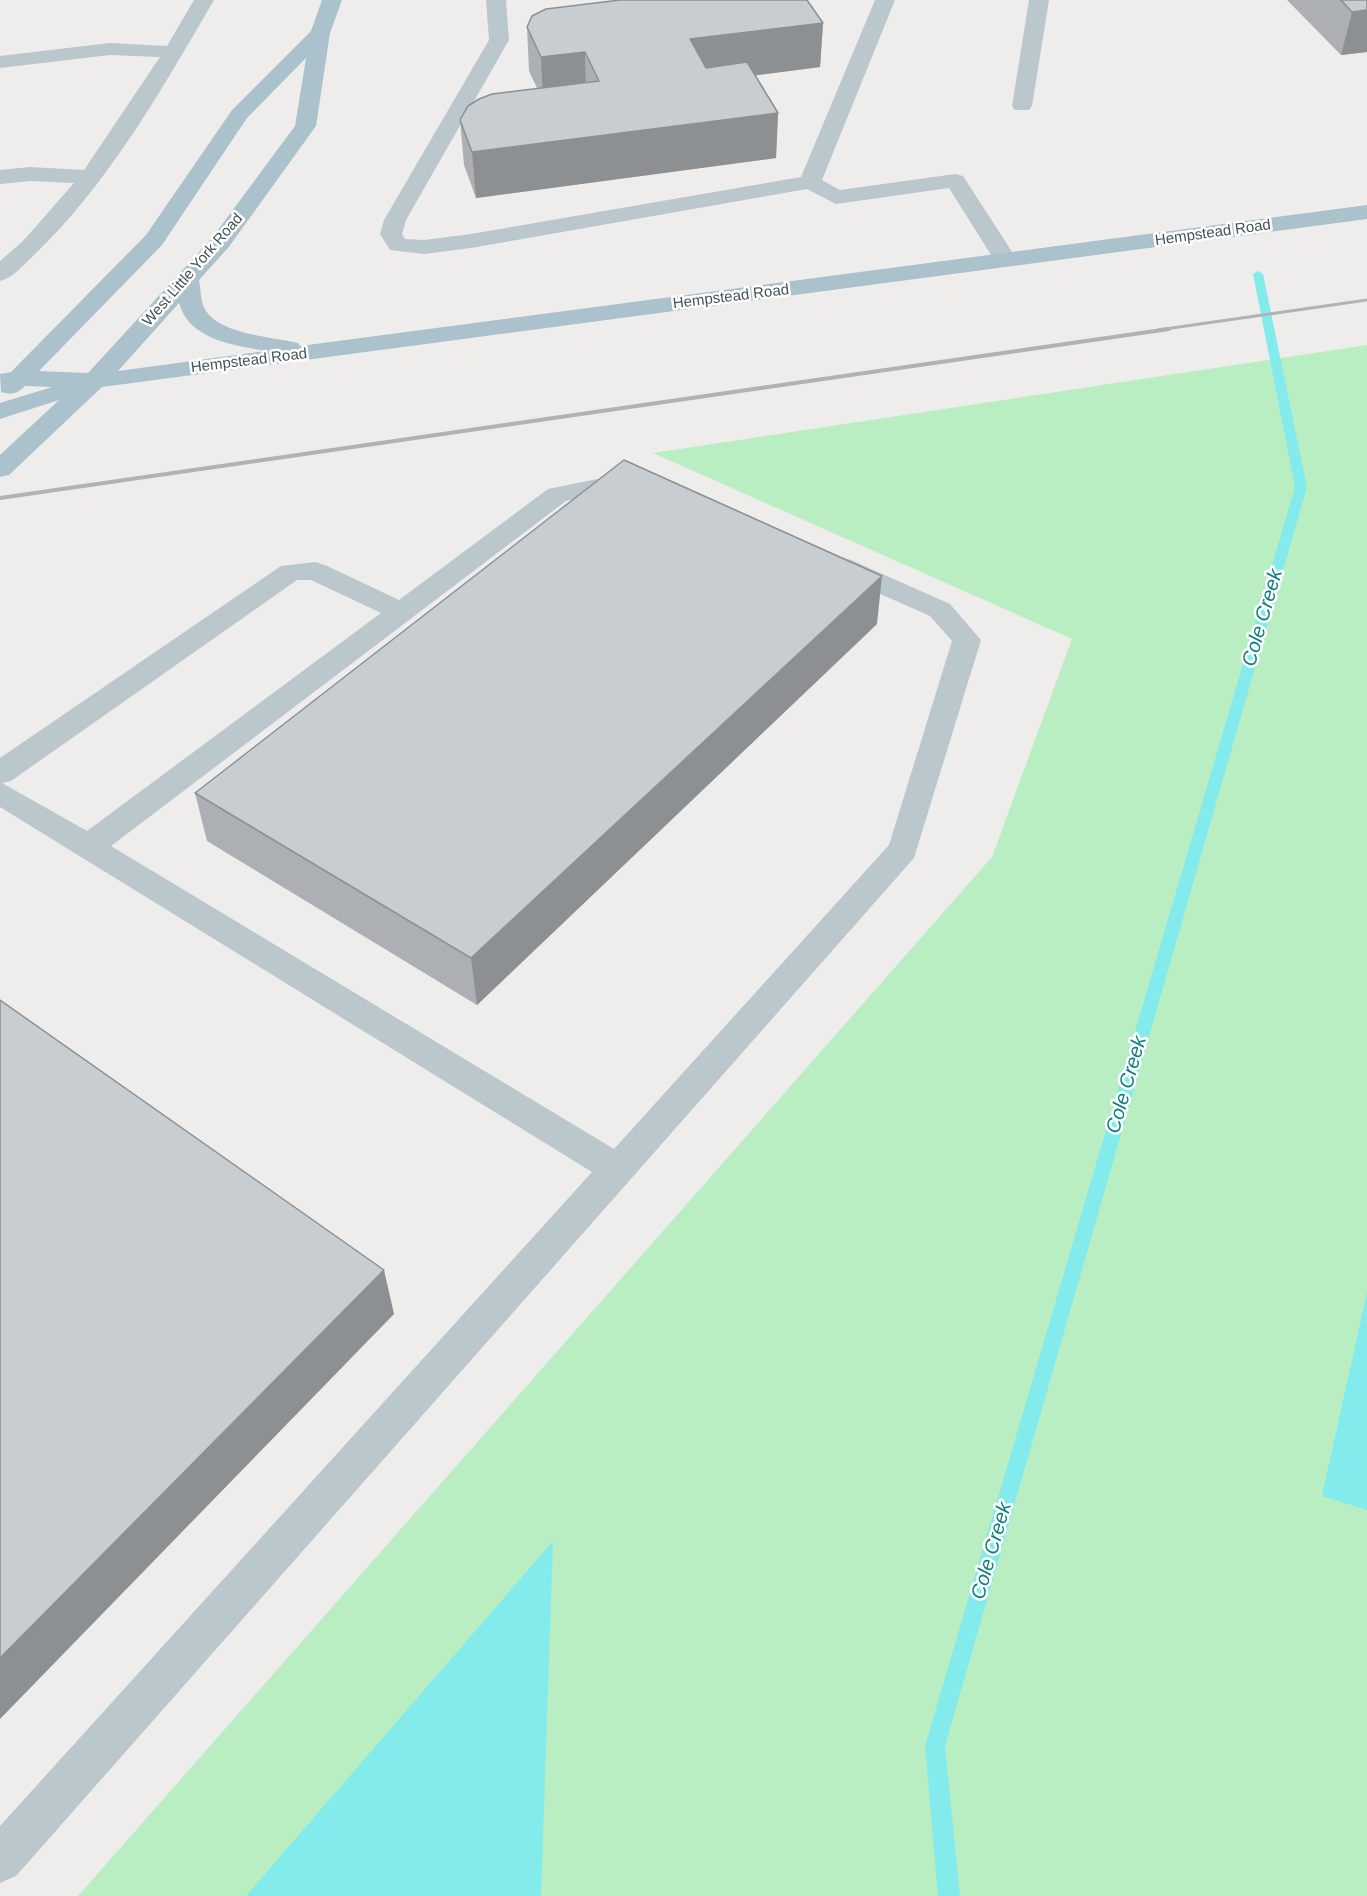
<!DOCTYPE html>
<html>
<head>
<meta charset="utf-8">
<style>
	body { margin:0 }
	canvas { display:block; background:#efecec }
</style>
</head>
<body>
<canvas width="1367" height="1896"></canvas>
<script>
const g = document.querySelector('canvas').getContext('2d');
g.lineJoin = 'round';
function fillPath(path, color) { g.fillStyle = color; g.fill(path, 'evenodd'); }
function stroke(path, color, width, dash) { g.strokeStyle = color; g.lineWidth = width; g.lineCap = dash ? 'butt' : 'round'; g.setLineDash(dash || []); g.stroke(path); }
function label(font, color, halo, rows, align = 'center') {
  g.font = font + ' Helvetica,sans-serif'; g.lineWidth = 5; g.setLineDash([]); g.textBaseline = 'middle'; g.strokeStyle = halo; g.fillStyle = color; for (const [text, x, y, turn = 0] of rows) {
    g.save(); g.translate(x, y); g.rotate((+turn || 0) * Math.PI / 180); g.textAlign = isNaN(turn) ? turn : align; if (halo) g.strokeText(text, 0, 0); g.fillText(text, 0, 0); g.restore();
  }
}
const green = new Path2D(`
	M1367 345V1896H78L992 857 1072 639 653 453Z`);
const water = new Path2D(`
	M1367 1292V1510L1322 1496Z
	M553 1541 541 1896H246Z`);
const stream = new Path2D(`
	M1258 271 1263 274 1307 487 945 1746 960 1896H938L925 1746 1295 487 1253 274Z`);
const minor = new Path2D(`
	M194 0H214C162 89 108 185 32 257 22 266 13 278 0 281V261L23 241 74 183 30 181 0 184V170L30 167 84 170 160 57 110 55 0 68V56L110 43 167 46Z
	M486 0H506L509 40 406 220 402 234 405 239 424 240 471 234 801 177 875 0H895L822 180 840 190 955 174 963 176 1018 261 1014 266H998L949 188 836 204 807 189 471 248 424 254 390 250 380 234 384 220 489 40Z
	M1029 0H1049L1032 106 1029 110H1015L1012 106Z
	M622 474 639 477 643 483 639 489 622 490 566 501 111 846 614 1149 889 845 952 641 930 616 831 572 827 566 831 560 841 557 851 560 950 604 981 640 914 858 16 1876 0 1883V1826L592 1172 0 807V758L281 566 315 562 325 565 399 600 548 489ZM297 580H311L381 613 87 831 2 783 11 781Z`);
const major = new Path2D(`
	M322 0H342L330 33 316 126 228 248 199 280C201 289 200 299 204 307 215 334 273 337 298 343L300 346 1367 205V219L102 387 9 475 0 477V455L59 400 0 419V403L52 387 25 386C17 394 12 395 1 392L0 374 11 372 146 235 232 110 311 31ZM306 58 295 126 212 238 88 373 39 371 162 245 247 118ZM179 303C189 340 234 345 266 351L118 371Z`);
const railFar1 = new Path2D(`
	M1158 330 1367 300`);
const rail = new Path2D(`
	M0 498 1169 329`);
const wall = new Path2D(`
	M1287 0H1367V52L1341 55Z
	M823 23 820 67 755 75 778 113 776 158 476 198 464 165 460 120 537 88 529 71 527 27Z
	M877 624 477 1005 207 841 195 793Z`);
const shadedWall = new Path2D(`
	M1367 10V52L1341 55 1352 12Z
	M823 23 820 67 690 84V39Z
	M585 52 586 96 543 102 541 57Z
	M778 113 776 158 476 198 472 152Z
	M882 576 877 624 477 1005 471 958Z
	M384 1270 394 1314 0 1719V1658Z`);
const building = new Path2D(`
	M620 0H807L823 23 690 39 706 68 747 62 778 113 472 152 460 120 468 106 479 99 492 94 599 81 585 52 541 57 527 27 532 16 546 9Z
	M1341 0H1367V10L1352 12Z
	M624 460 882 576 471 958 195 793Z
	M0 1000 384 1270 0 1658Z`);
const farStreetnames = [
	["Hempstead Road",1213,233,-8],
	["West Little York Road",193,270,-49],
	["Hempstead Road",731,297,-7],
	["Hempstead Road",249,361,-7]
];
const waterNames = [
	["Cole Creek",1263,618,-74],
	["Cole Creek",1127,1085,-74],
	["Cole Creek",992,1551,-74]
];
fillPath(green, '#b8eec2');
fillPath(water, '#84ebec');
fillPath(stream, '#84ebec');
fillPath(minor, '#bac7cc');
fillPath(major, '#abc2cc');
stroke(railFar1, '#aeb3b7', 3);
stroke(rail, '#aeb3b7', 4);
fillPath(wall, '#acb0b4');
fillPath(shadedWall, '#8c9092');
fillPath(building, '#c8cdd1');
stroke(building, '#8c9092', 1.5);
label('15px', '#445359', '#fff', farStreetnames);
label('italic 20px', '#0c7f81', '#fff', waterNames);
</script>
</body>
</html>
